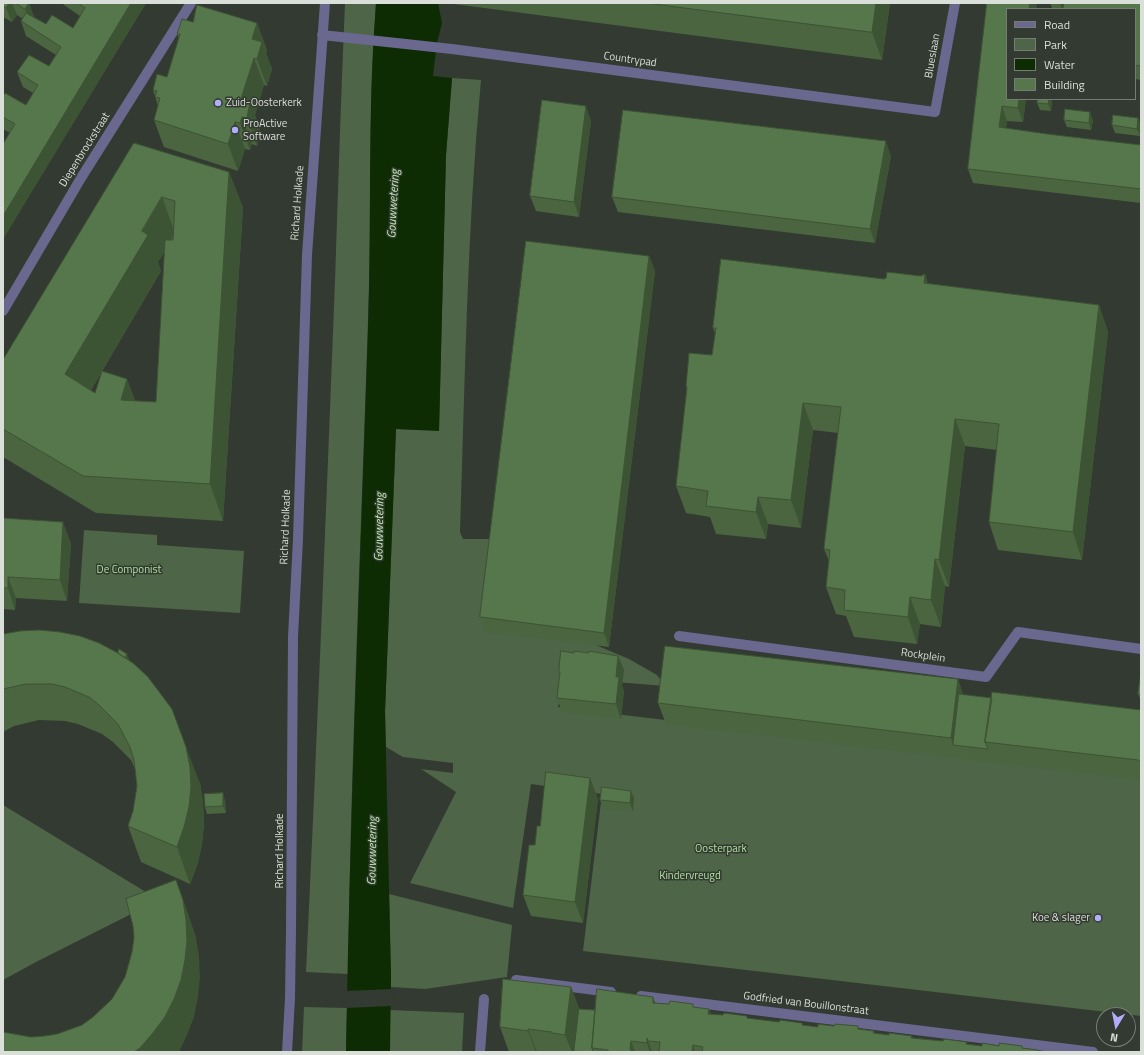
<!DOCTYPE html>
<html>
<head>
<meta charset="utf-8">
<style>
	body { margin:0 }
	#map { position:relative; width:1144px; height:1055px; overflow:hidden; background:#333a31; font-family:"Titillium Web",sans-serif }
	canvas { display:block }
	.frame { position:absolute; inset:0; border:4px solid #dadfd9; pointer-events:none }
	.legend { position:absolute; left:1006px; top:8px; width:130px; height:92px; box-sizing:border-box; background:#333a31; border:1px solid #767c74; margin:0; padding:5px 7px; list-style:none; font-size:12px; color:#dadfd9 }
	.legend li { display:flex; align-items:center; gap:8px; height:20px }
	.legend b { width:20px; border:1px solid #767c74 }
	.north { position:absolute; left:1096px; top:1007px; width:40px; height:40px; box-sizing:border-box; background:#333a31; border:1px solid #767c74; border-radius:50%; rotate:190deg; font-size:11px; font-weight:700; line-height:16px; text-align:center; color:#dadfd9 }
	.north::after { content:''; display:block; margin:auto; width:14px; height:18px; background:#b2adf9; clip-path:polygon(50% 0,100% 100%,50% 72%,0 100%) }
</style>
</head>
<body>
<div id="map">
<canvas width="1144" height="1055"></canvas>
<div class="frame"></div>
<ul class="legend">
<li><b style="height:5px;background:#6a688f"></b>Road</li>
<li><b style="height:11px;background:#4e6547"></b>Park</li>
<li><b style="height:11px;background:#0e2c03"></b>Water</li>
<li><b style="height:11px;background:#56764b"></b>Building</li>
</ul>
<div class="north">N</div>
</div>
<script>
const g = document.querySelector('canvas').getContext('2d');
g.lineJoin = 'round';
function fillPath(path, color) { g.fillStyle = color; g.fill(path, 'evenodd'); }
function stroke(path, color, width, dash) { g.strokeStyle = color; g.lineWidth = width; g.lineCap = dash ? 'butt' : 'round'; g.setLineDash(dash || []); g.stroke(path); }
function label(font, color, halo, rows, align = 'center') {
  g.font = font + ' "Titillium Web",sans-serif'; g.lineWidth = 3; g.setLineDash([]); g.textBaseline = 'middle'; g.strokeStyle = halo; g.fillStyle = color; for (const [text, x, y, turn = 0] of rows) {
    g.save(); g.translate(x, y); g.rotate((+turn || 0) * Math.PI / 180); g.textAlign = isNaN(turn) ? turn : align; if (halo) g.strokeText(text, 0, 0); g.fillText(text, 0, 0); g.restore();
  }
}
const green = new Path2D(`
	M345 3H376C368 109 372 214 368 320 361 538 351 756 348 974L306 972C317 742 326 511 335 281 338 188 341 96 345 3Z
	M452 78 481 80C467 230 465 382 460 532L463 539H495L572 635 629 659 657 675 665 686 566 678 558 707 1141 778V1016L583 951 602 794 531 784 513 908 410 883 456 792 421 769 453 773V763L403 757 386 747 385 712 396 429 439 430 446 155Z
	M84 530 157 535V545L244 551 240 613 79 603Z
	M3 805 159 900 36 962 3 980Z
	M389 894 512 925 507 977 425 989 391 987Z
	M304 1007 347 1008 346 1052H302Z
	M390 1010 464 1013 462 1052H390Z`);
const water = new Path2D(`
	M376 3H438L442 23 437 43 433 76 452 78 446 155 439 431 396 429 385 712 391 975 390 1052H346C350 811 360 570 368 330 372 221 367 112 376 3Z`);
const pier = new Path2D(`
	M393 989 392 1006 346 1008 345 991Z`);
const minor = new Path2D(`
	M322 35 452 49 935 112 955 3
	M3 311 81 178 191 3
	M679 636 986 677 1018 632 1141 649
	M516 980 611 992
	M641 996 1093 1052
	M287 1052 290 998 291 930 293 637 298 539 307 255 325 3
	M480 1052 484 999`);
const wall = new Path2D(`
	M3 3H29L34 17 46 24 73 28 80 16 64 5 63 3H146L3 239V144L10 133 3 129V96L26 105 33 93 23 87 17 72 49 66 56 55 26 36 21 21 23 19 17 15 12 22 3 17Z
	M446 3H890L882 60Z
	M987 3H1037L1036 9H1007L1026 99 1023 122 1007 121 1006 128 1047 134 1141 145V203L973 183 968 169Z
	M1050 3H1063V9L1052 8Z
	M1141 3V80L1135 79V9Z
	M193 22 257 23 267 50 266 53 272 69 267 86 264 85 255 115 260 130 257 146 252 144 250 150 245 149 238 171 164 147 154 120 158 106 153 90 167 77 179 38 177 34Z
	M1052 99 1051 111 1040 110 1037 103Z
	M1138 118 1141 126 1140 136 1115 133 1112 125Z
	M1064 120H1093L1091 130 1067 127Z
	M591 121 579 217 536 211 530 196Z
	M134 143 229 172 243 208 223 521 96 513 3 457V360ZM165 251 156 402 135 401 127 379 95 393 91 390 161 271 158 262Z
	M891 156 875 243 618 212 612 197Z
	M649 256 655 271 609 647 485 632 480 617Z
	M925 274 928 284 1099 305 1108 332 1082 560 998 550 989 522 997 450 965 446 949 587 945 586 941 627 920 624 917 644 854 637 846 616 836 614 826 587 829 561 824 549 838 433 813 430 801 528 768 524 766 539 716 534 710 517 686 513 676 486 687 390 686 386 712 355 715 333 713 328 884 279 921 276Z
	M3 518 71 543 67 601 16 598 15 610 3 609Z
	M3 634 130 661 200 783 203 803 204 824 202 844 198 863 190 884 141 862 128 826 133 811 137 786 135 769 131 760 113 742 102 734 78 724 65 721 39 720 14 726 3 732Z
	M574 653 618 656 624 670 622 686 624 691 621 719 562 712 557 698 560 674 559 671Z
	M1141 673V701L1138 694Z
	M958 679 963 695 992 698 1141 710V780L666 724 658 703Z
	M590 778 598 799 583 923 531 916 523 895 535 845 540 826Z
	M631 791 634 798 633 811 603 808 600 800Z
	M225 800 226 813 207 814 205 807Z
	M571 987 579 1009 595 1010 653 997 655 1003 709 1009 711 1014 779 1022 802 1023 803 1025 818 1027 859 1029 874 1031 875 1033 982 1046H999L1038 1050 1039 1052H509L500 1027Z`);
const shadedWall = new Path2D(`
	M9 3H12L17 15 12 22 6 8Z
	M29 3 34 18 31 24 25 9Z
	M131 3H146L3 239V216Z
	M876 3H890L882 60 872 32Z
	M1030 3H1037L1036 9H1029Z
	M1060 3H1063V9H1062Z
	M257 23 267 50 266 53 272 69 267 86 257 59 252 39Z
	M254 58 264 85 255 115 260 130 257 146 247 118 241 99Z
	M1019 99H1026L1023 122 1018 108Z
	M1049 99H1052L1051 111 1048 104Z
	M586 106 591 121 579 217 574 202Z
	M1002 106 1007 121 1004 142 999 127Z
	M1090 112 1093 120 1091 130 1089 123Z
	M242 117 252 144 250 150 240 123Z
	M1138 118 1141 126 1140 136 1137 129Z
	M235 122 245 149 238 171 228 144Z
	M886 141 891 156 875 243 870 229Z
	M229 172 243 208 223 521 210 484Z
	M162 197 175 233 158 262 161 271 78 411 65 374 142 231Z
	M649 256 655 271 609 647 604 633Z
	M925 274 934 302 924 283Z
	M1099 305 1108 332 1082 560 1073 532Z
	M127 379 140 415 121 400Z
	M803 403 813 430 801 528 791 500Z
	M955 419 965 446 949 587 939 560Z
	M758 497 768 524 766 539 756 512Z
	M63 522 71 543 67 601 60 580Z
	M935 559 945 586 941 627 931 600Z
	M8 577 16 598 15 610 8 588Z
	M910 597 920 624 917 644 908 617Z
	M127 654 130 661 123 662Z
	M618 656 624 670 622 686 624 691 621 719 616 704V677Z
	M958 679 965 700 953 745 951 738Z
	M186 747 200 783 203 803 204 824 202 844 198 863 190 884 177 847Z
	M590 778 598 799 583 923 575 902Z
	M631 791 634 798 633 811 630 803Z
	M223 793 225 800 226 813 223 806Z
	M176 880 189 916 196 937 199 956 200 977 198 997 194 1017 187 1035 179 1052H134Z
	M571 987 585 1023 581 1052H572L565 1035Z
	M653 997 666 1033 653 1003Z
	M709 1009 722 1045 708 1014Z
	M528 1029 537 1052H536L528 1031Z
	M647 1038 652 1052H650L647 1043Z
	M631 1041 635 1052 630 1050Z
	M693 1045 695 1052H692Z`);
const building = new Path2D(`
	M3 3H9L6 8 3 6Z
	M16 3H29L25 9Z
	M78 3H131L3 216V144L15 124 3 117V96L5 93 26 105 38 85 17 72 29 55 49 66 61 47 21 21 26 13 46 24 52 15 73 28 85 8Z
	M646 3H876L872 32Z
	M987 3H1030L1029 9H1007V99H1019L1018 108 1002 106 999 127 1047 134 1141 145V189L968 169Z
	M1064 3H1141V66L1135 65V9H1063Z
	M197 5 257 23 252 39 262 42 257 59 254 58 241 99 250 102 247 118 242 117 240 123 235 122 228 144 154 120 160 98 155 97 157 91 153 90 157 74 167 77 180 34H177L182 19 193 22Z
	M1038 99H1049L1048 104 1037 103Z
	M542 100 586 106 574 202 530 196Z
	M1065 109 1090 112 1089 123 1064 120Z
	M623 110 886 141 870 229 612 197Z
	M1113 115 1138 118 1137 129 1112 125Z
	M134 143 229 172 210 484 83 476 3 429V360ZM162 197 175 201 173 240H165L156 402 121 400 127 379 102 371 95 393 65 374 148 235 142 231Z
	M526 241 649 256 604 633 480 617Z
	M721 259 884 279 886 278 887 272 921 276 925 274 924 283 1099 305 1073 532 989 522 999 424 955 419 939 560 935 559 931 600 910 597 908 617 844 610 845 590 826 587 830 550 824 549V547L841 407 803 403 791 500 758 497 756 512 706 506 708 491 676 486 687 387 686 386 689 353 712 355 716 328H713Z
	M3 518 63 522 60 580 8 577V588H3Z
	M40 630 60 632 80 636 99 643 116 652 133 663 148 677 172 709 186 747 190 767 191 787 189 807 184 827 177 847 128 826 133 811 137 786 134 760 130 747 118 724 99 705 89 697 65 687 52 684H26L3 689V634L20 631Z
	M665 646 958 679 951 738 658 703Z
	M119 649 127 654 125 658 118 653Z
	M561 651 574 653V651L589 653V651L618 656 616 677H619L616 704 557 698 560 672 559 671Z
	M1141 673V695L1138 694Z
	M992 692 1141 710V761H1139L1138 760 985 742Z
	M959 694 992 698 985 742 988 749 953 745Z
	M546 772 590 778 575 902 523 895 529 845H535L537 826H540Z
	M602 787 631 791 630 803 600 800Z
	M223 793V806L205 807 204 794Z
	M176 880 183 900 186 920 187 940 185 960 181 980 174 999 165 1017 153 1033 140 1048 134 1052H3V1032L31 1037 44 1036 57 1034 82 1025 93 1017 112 999 125 977 132 952 134 938 133 926 126 899Z
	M503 979 571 987 565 1035 552 1033V1032L528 1029V1031L500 1027Z
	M597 989 653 997V1003L669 1004 670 1001 693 1004V1007L709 1009 708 1014 723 1015 724 1013 747 1016V1018L779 1022 780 1020 802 1023V1025L818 1027V1024L834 1026 835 1024 858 1026V1029L874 1031 873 1033 889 1035V1033L912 1036 911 1038 943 1041 944 1039 967 1042 966 1044 982 1046V1043L999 1046V1043L1022 1046V1048L1038 1050V1052H707L702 1051 703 1047 693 1045 692 1052H659L660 1042 648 1041 647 1038V1043L631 1041 630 1050 635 1051V1052H608V1050L592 1048Z
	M579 1009 595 1010 592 1048 593 1052H574Z`);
const markers = [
	[218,103,4,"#b2adf9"],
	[235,130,4,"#b2adf9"],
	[1098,918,4,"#b2adf9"]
];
const streetNames = [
	["Blueslaan",933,56,-80],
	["Countrypad",630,60,8],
	["Diepenbrockstraat",85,150,-58],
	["Richard Holkade",298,203,-86],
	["Richard Holkade",286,527,-88],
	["Rockplein",923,656,8],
	["Richard Holkade",280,851,-90],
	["Godfried van Bouillonstraat",806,1004,7]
];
const poiNames = [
	["Zuid-Oosterkerk",226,103],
	["ProActive",243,124],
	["Software",243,137],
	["Koe & slager",1090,918,"right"]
];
const parkNames = [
	["De Componist",129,570],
	["Oosterpark",721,849],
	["Kindervreugd",690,876]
];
const waterNames = [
	["Gouwwetering",394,204,-87],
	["Gouwwetering",380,527,-89],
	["Gouwwetering",373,851,-89]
];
fillPath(green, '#4e6547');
fillPath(water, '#0e2c03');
fillPath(pier, '#333a31');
stroke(minor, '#6a688f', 10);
fillPath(wall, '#4a6540');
fillPath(shadedWall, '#3c5334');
fillPath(building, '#56764b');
stroke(building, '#3c5334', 1);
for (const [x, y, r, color] of markers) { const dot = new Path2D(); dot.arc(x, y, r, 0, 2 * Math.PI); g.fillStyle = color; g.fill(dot); stroke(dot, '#333a31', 1.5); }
label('11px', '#dadfd9', '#333a31', streetNames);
label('11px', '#dadfd9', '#333a31', poiNames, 'left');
label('11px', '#ade09d', '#333a31', parkNames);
label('italic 12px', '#bbefab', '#333a31', waterNames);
</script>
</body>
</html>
